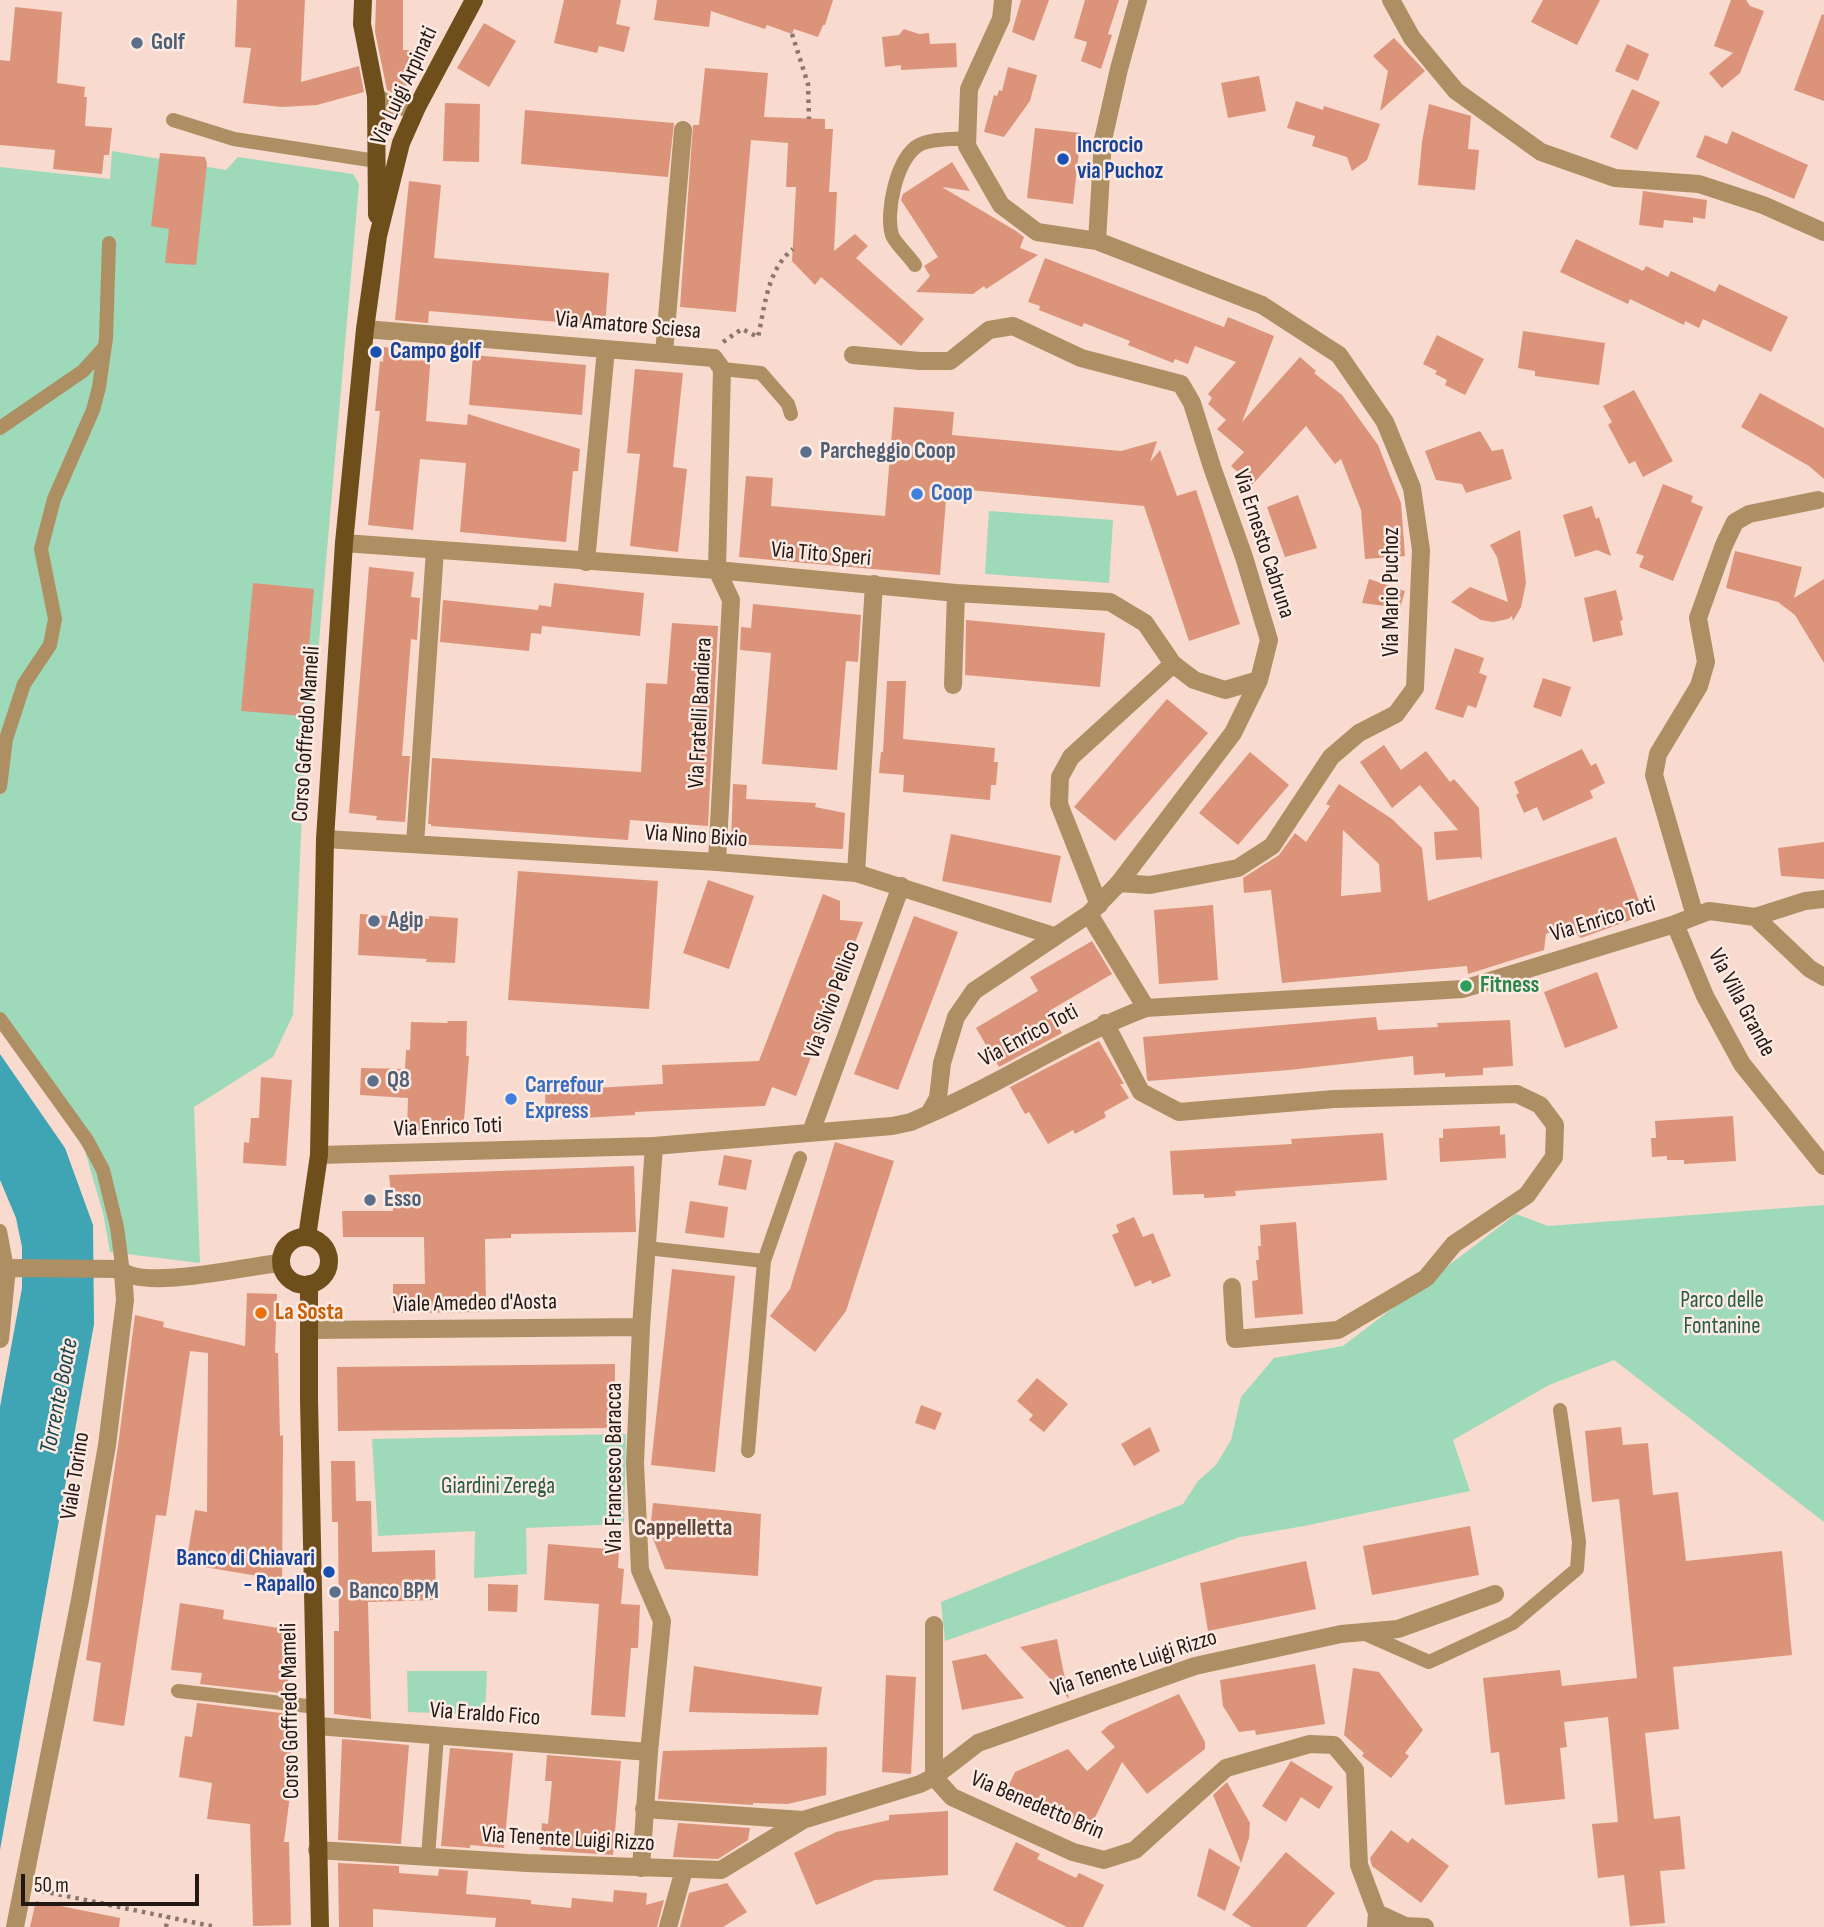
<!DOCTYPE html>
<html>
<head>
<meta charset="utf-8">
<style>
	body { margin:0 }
	#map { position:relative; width:1824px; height:1927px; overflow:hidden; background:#f8dacf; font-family:"Sofia Sans Condensed",sans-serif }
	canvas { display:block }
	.scale { position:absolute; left:21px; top:1874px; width:178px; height:32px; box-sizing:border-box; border:4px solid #221814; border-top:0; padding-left:9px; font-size:21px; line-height:24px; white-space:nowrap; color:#221814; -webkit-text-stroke:5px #fceae3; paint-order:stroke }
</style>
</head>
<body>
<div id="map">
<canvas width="1824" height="1927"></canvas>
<div class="scale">50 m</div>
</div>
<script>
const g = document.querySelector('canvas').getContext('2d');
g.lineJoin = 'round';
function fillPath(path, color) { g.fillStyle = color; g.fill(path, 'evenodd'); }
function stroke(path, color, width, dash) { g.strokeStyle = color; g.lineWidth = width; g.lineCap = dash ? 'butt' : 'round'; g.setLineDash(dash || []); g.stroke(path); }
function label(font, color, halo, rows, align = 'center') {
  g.font = font + ' "Sofia Sans Condensed",sans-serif'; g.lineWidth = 5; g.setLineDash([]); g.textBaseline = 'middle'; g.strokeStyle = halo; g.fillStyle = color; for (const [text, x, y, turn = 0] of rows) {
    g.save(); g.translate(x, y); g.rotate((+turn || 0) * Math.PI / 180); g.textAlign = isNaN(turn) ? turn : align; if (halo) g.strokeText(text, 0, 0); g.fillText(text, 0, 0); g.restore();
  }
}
const green = new Path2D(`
	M112 151 226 170 238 157 353 174 359 184 312 722H306L293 1015 273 1057 194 1107 200 1263 110 1252 103 1213 85 1151 58 1109 0 1029V167L110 179Z
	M989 511 1113 520 1109 583 985 574Z
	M1824 1205V1522L1614 1360 1549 1385 1453 1440 1470 1491 1304 1526 1240 1537 945 1641 941 1602 1183 1504 1198 1481 1216 1465 1231 1440 1241 1397 1274 1358 1343 1346 1516 1214 1548 1226Z
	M626 1434 624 1524 526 1528 527 1574 474 1578 475 1531 378 1536 372 1439Z
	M407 1671H487L485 1715 408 1712Z`);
const water = new Path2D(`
	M0 1054 65 1148 93 1225 94 1324 0 1850V1407L22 1288V1247L16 1218 0 1180Z`);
const building = new Path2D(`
	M237 0H305L301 82 359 66 364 92 317 105 282 107 243 103 251 48 235 47Z
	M376 0H403V50H425L403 92H391L387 90 375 32Z
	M564 0H621L616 24 630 27 624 52 599 46 597 53 554 43Z
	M657 0H833L825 25H823L818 37 794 29 792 34 767 25 765 29 711 11 709 27 654 20Z
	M1021 0H1049L1034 41 1012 32Z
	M1085 0H1119L1108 34 1112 35 1101 69 1081 61 1087 42 1074 38Z
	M1543 0H1600L1577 45 1531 22Z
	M1731 0H1746L1750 6 1764 11 1740 73 1722 88 1709 73 1733 53 1714 46Z
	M15 7 62 12 57 83 85 87 84 97H87L85 126 112 128 109 155H104L102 174 53 169 55 150 0 145V60L10 61Z
	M1822 14 1824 15V101L1794 90Z
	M484 23 516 41 489 87 457 68Z
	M904 29 919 34 929 33 930 44 956 43 957 67 901 70V65L885 67 882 37 899 35Z
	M1394 38 1425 71 1380 111 1388 71 1373 56Z
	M1627 44 1649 54 1638 81 1615 71Z
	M1008 67 1037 75 1030 101 1004 137 984 132 994 95 997 96 999 90 1002 91Z
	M705 68 768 73 764 117 825 119V129H833L829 192H837L834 251 855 234 868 246 856 258 924 319 901 346 821 277 815 285 792 261 796 187H786L788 143 751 140 736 312 680 307 693 125H699Z
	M1259 76 1266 111 1228 118 1221 83Z
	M1632 89 1660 102 1637 150 1610 137Z
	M1296 101 1323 110 1324 106 1380 124 1367 160 1352 171 1347 157 1312 146 1315 136 1287 128Z
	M445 103 480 104 479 162 443 161Z
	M1429 104 1471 116 1468 149 1479 150 1475 190 1418 185 1422 142Z
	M525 110 674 123 668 177 521 164Z
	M1035 128 1081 133 1073 204 1027 198Z
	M1732 131 1808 165 1794 199 1696 157 1705 135 1727 144Z
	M160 153 205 157 207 164 196 265 165 263 169 229 151 226Z
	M952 162 970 191 942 187 1016 231 1024 237 1020 248 1038 255 986 289 984 286 973 294 916 292 930 276 924 266 938 257 901 200 903 194Z
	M409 181 441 185 434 258 609 273 605 326 429 311 428 323 395 320Z
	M1643 191 1707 200 1705 219 1693 217V223L1664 220 1663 228 1639 225Z
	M1576 239 1643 271 1646 266 1668 277 1671 271 1715 292 1719 284 1788 317 1771 352 1703 319 1699 328 1685 321 1684 325 1630 299 1628 304 1560 272Z
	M1045 258 1224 327 1228 317 1274 336 1242 422 1300 357 1316 371 1314 373 1342 395 1378 445 1401 503 1405 556 1365 559 1361 510 1341 459 1335 464 1306 426 1252 485 1231 466 1244 452 1217 429 1226 420 1208 404 1212 398 1208 394 1236 362 1195 346 1188 364 1175 359 1173 363 1128 345 1130 341 1084 323 1082 327 1039 310 1040 306 1028 302Z
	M1523 331 1605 343 1599 385 1535 376V371L1518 368Z
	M1437 335 1484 359 1465 395 1445 385 1447 380 1435 374 1437 371 1423 364Z
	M393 343 425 345V351L431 352 426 421 467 425 468 414 580 449 578 471H573L566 542 460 532 466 463 420 459 413 530 368 525 380 411H375L380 361 383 362 384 347 393 348Z
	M473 355 586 365 582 415 469 405Z
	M635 369 683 373 673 467 687 469 678 552 630 546 640 454 627 453Z
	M1634 390 1673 461 1643 477 1635 461 1629 464 1608 425 1612 422 1603 406Z
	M1760 393 1824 428V479L1809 466 1741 427Z
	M894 407 954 412 952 435 1121 451 1157 441 1150 462 1160 450 1177 496 1196 490 1240 624 1189 641 1144 506 947 488 940 575 739 557 746 476 773 478 771 506 885 516Z
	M1480 431 1492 451 1503 449 1512 479 1466 493 1462 484 1436 480 1425 451Z
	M1663 484 1693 496 1691 502 1703 507 1673 581 1639 567 1644 556 1636 553Z
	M1298 495 1317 548 1285 557 1267 507Z
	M1592 506 1596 519 1599 517 1611 556 1597 550 1575 557 1563 515Z
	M1520 530 1526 583 1521 607 1513 621 1512 616 1508 619 1493 622 1481 620 1451 602 1470 587 1508 602 1497 557 1490 545Z
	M1735 551 1802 567 1794 598 1824 579V663L1795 615 1778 602 1726 588Z
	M369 567 414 572 411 597 420 598 417 640 411 639 402 756H410L405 822 376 820 377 816 349 813Z
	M1369 579 1405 591 1400 608 1362 603Z
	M253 583 314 589 303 716 241 711Z
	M554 583 644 593 640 636 542 626 541 634 531 633 529 651 440 642 443 600 538 610 539 605 551 607Z
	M1616 590 1623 620 1620 621 1623 635 1593 642 1584 598Z
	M753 604 861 615 858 662 846 661 837 770 762 764 771 653 740 650 741 627 751 628Z
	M966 620 1105 633 1100 687 965 675Z
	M672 623 718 626 708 826 630 820 628 840 431 826V824H428L432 758 641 772 646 683 667 684Z
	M1455 648 1484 658 1479 673 1487 676 1476 708 1468 705 1463 718 1435 709Z
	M1543 678 1571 687 1561 717 1533 707Z
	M887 681H906L903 739 995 748 994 762H998L996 785H991L990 800 903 792 904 775 879 773 881 752H883Z
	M1167 699 1208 733 1115 841 1074 807Z
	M1384 745 1401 770 1426 751 1450 782 1454 779 1479 808 1482 860 1480 857 1436 860 1434 832 1458 830 1420 785 1392 808 1360 762Z
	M1582 749 1591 766 1596 763 1605 783 1590 791 1593 798 1543 821 1537 807 1524 813 1516 795 1519 793 1514 782Z
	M1250 752 1289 785 1238 845 1199 813Z
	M733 784 747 785 746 799 816 803 815 807 845 813 843 849 731 844Z
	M1339 784 1392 819 1422 848 1428 901 1616 837 1644 915 1581 938 1568 925 1546 934 1544 950 1468 974 1467 966 1282 983 1271 890 1244 893 1243 878 1279 855 1295 833 1306 842 1330 806 1326 804ZM1343 830 1379 864 1381 892 1341 896Z
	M951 834 1061 856 1051 903 942 881Z
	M1824 842V879L1781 876 1778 848Z
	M518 871 658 881 649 1009 508 1000Z
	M708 880 754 896 729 969 683 953Z
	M823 894 840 901V920L863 922 796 1096 772 1087 765 1106 635 1112V1115L546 1120 545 1091 663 1084 662 1065 759 1061Z
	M1213 905 1218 980 1159 984 1154 910Z
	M360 914 429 919V916L458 918 455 963 426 962 427 959 358 955Z
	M914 916 958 932 898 1090 854 1074Z
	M1092 941 1112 974 1049 1011 1062 1033 999 1067 976 1028 1038 991 1030 977Z
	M1597 972 1618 1028 1565 1048 1544 992Z
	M1376 1017 1378 1030 1438 1027 1437 1023 1510 1020 1513 1066 1483 1068V1075L1445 1077V1073L1414 1075 1413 1056 1289 1070 1148 1081 1147 1079 1143 1037Z
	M447 1021H467L466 1056H469L463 1133 407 1130 408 1098 360 1095 361 1068 405 1069 406 1050H410L411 1022 448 1023Z
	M1099 1041 1124 1084H1120L1129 1098 1104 1112 1106 1117 1075 1134 1073 1130 1048 1144 1029 1112 1025 1114 1010 1087Z
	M261 1077 292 1080 286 1166 243 1163 244 1142 249 1143 251 1118H259Z
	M1733 1116 1736 1161 1684 1164V1160H1667V1156L1652 1157 1651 1138H1656L1655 1121Z
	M1500 1126V1135L1505 1134 1506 1158 1440 1162 1439 1138H1443V1129Z
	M1383 1133 1387 1180 1235 1191 1236 1196 1204 1198V1194L1173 1195 1170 1151 1292 1144 1291 1139Z
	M835 1142 894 1161 846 1311 815 1352 770 1316 790 1289Z
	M724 1155 752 1160 746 1190 718 1185Z
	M634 1166 636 1232 511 1234V1238L485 1239 486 1312 393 1313V1284H425L424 1237H343L342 1211H393L389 1175Z
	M690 1201 728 1207 724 1238 685 1233Z
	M1134 1217 1143 1237 1153 1233 1171 1276 1152 1284 1151 1280 1135 1287 1112 1235 1119 1232 1116 1225Z
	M1296 1222 1303 1314 1255 1318 1252 1281 1258 1280 1256 1260H1259L1258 1246H1261L1260 1225Z
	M672 1269 735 1276 715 1472 651 1465Z
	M247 1293 277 1294 275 1353H278L280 1436 283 1435 282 1589 256 1585 258 1576 186 1564 195 1510 207 1512 208 1353 190 1351 166 1516 156 1515 124 1726 93 1721 101 1663 86 1660 118 1446 135 1315 164 1322 163 1327 245 1346Z
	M615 1364V1428L338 1431 337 1367Z
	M1037 1378 1068 1404 1044 1432 1029 1420 1033 1415 1017 1401Z
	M921 1405 942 1413 935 1430 915 1423Z
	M1150 1427 1160 1451 1134 1466 1121 1444Z
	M1621 1427 1623 1445 1648 1443 1653 1495 1678 1492 1686 1561 1782 1551 1792 1655 1673 1667 1679 1729 1645 1733 1654 1819 1680 1816 1685 1869 1660 1871 1665 1923 1630 1926 1624 1875 1598 1878 1592 1824 1618 1822 1608 1717 1564 1722 1567 1747 1560 1748 1565 1799 1505 1805 1499 1752 1491 1753 1483 1678 1560 1670 1562 1686 1637 1678 1619 1499 1592 1502 1585 1431Z
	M331 1461H355L356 1501H371L372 1552 435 1550 436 1600 368 1602 371 1719 334 1714V1631H339L338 1522H332Z
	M653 1503 761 1514 758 1576 665 1569 650 1531Z
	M1470 1526 1479 1575 1372 1595 1363 1546Z
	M548 1544 619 1550 618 1568 624 1569 621 1604 640 1605 638 1648H631L625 1717 591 1715 599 1604 544 1600Z
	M1306 1561 1316 1609 1208 1631 1200 1583Z
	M488 1584 518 1585 517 1612 488 1611Z
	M180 1603 224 1610 223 1619 285 1629 289 1694 200 1684 202 1673 171 1670Z
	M1057 1639 1069 1699 1020 1647Z
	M986 1654 1024 1698 962 1710 952 1661Z
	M1315 1664 1325 1724 1256 1735 1255 1730 1239 1732 1223 1706 1220 1680Z
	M694 1666 822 1687 818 1715 689 1712Z
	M1353 1668 1379 1672 1423 1730 1405 1753 1409 1756 1391 1778 1362 1756 1364 1753 1344 1735Z
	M886 1675 916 1677 911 1774 882 1772Z
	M1179 1694 1205 1742V1749L1147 1794 1122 1762 1088 1832 1069 1822 1067 1827 1024 1806 1026 1802 1006 1791 1015 1772 1068 1749 1087 1771 1115 1747 1101 1732 1109 1725Z
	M197 1703 290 1714 291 1787 284 1842H289L291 1925 253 1926 250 1824 207 1819 212 1783 179 1777 185 1736 192 1737Z
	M342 1739 409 1745 401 1844 338 1840Z
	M827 1747 826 1795 788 1804 753 1803V1805L658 1799 663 1751Z
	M450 1748 513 1753 504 1848 470 1845V1848L441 1846Z
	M547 1755 621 1761 613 1855 540 1850 542 1823 548 1824 552 1781H545Z
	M1291 1761 1333 1787 1319 1809 1301 1797 1286 1822 1262 1806Z
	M1227 1782 1250 1823 1249 1838 1241 1863 1213 1795Z
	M948 1811V1875L875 1880 816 1905 794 1853 836 1832 889 1820V1815Z
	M678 1823 750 1828 748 1840 718 1859 673 1857Z
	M1391 1830 1408 1843 1412 1838 1449 1866 1421 1903 1372 1866 1370 1858Z
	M1016 1842 1040 1854 1037 1859 1076 1878 1079 1873 1104 1885 1083 1927H1067L993 1890Z
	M1209 1848 1240 1867 1225 1911 1197 1896Z
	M1286 1852 1335 1893 1317 1914 1306 1927H1252L1232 1915Z
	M338 1863 399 1866V1873L438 1876 439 1869 468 1871 466 1894 531 1900V1904L571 1908 572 1898 613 1902 614 1890 647 1893 646 1905 664 1900 657 1927H495L496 1918 373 1909V1927H339Z
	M727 1883 747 1912 723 1927H680L689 1893Z
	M36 1901 120 1918 119 1927H30Z`);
const path = new Path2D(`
	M792 34 808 84 809 119
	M723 342 742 329 758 337C765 306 767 270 793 249
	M42 1891 216 1927
	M166 1927 168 1917`);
const service = new Path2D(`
	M173 120 234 139 376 161
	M915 265C910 257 894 242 892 235 885 212 897 157 919 145 931 138 953 140 967 138
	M722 369 761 373 788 404 791 414
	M0 428 83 371 103 349
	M0 787 6 739 24 684 50 645 55 619 41 549 54 499 93 410 99 387 106 338 109 243
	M0 1019 87 1140 103 1170 117 1227 123 1273
	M0 1231 7 1268
	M647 1248 764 1261 800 1158
	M748 1451 764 1261
	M1361 1632 1429 1662 1513 1623 1577 1569 1579 1542 1560 1410
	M178 1691 316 1707
	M428 1857 437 1736`);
const pedestrian = new Path2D(`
	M1089 914 1146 1008`);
const minor = new Path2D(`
	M376 96C389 107 401 108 417 107
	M365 329 714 358 722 369 717 570 731 600 717 862
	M664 353 683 130
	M853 355 920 361H950L989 330 1013 326 1081 358 1181 384 1192 403 1212 467 1244 557 1269 640 1259 680 1233 733 1119 883
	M344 543 717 570 956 593 1110 602 1145 623 1173 664 1194 680 1225 690 1259 680
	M586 562 606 349
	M953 685 956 593
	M325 839 717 862 856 873 1054 936
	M415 844 435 550
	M856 873 874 584
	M1099 905 1059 804 1060 777 1071 757 1173 664
	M1695 916 1654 775 1658 754 1699 686 1706 662 1698 618 1724 545 1735 522 1749 514 1818 500
	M1755 917 1810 969 1824 977
	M1675 924 1705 996 1742 1064 1824 1166
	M1105 1023 1141 1092 1179 1112 1334 1099 1517 1094 1540 1105 1555 1125 1554 1157 1527 1195 1454 1244 1426 1278 1338 1330 1235 1339 1232 1287
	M929 1114C1003 1083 1070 1036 1146 1008L1463 989 1675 924 1709 911 1755 917 1805 901 1824 899
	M811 1132 901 886
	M310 1330 641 1327
	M934 1625V1777L952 1797 1073 1852 1104 1860 1135 1850 1226 1768 1310 1744 1334 1745 1355 1770 1359 1865 1377 1913 1376 1927
	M317 1726 649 1752
	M644 1809 803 1820
	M317 1850 527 1863 721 1870 803 1820 920 1784 934 1777 978 1743 1195 1666 1341 1634 1398 1629 1495 1594
	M641 1868 649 1752 662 1621 640 1570 635 1463 641 1327 654 1146
	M1377 1913 1405 1926 1425 1927
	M668 1927 684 1870`);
const tertiary = new Path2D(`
	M1391 0 1412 38 1456 91 1541 152 1615 178 1699 184 1763 205 1824 232
	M1097 241 1103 140 1119 69 1138 0
	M319 1155 654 1146 892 1126 911 1122 929 1114 938 1098 942 1063 956 1017 974 991 1089 914 1119 883 1150 885 1238 868 1272 846 1331 757 1359 733 1396 714 1415 688 1421 550 1412 488 1385 422 1339 355 1262 305 1097 241 1037 232 1001 205 967 146 969 89 1001 19 1003 0
	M0 1339 7 1268 120 1269C141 1292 250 1265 281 1263
	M15 1927 80 1600 107 1445 125 1300 123 1273`);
const primary = new Path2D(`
	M363 0 362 24 376 96 377 215
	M307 1237 319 1155 325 839 344 543 365 329 378 236 401 143 417 107 474 0
	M281 1261a24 24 0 1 1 48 0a24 24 0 1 1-48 0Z
	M309 1284V1399L320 1927`);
const markers = [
	[137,43,7,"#5c6f8a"],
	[1063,159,7,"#1a4fb4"],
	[376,352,7,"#1a4fb4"],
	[806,452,7,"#5c6f8a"],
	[917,494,7,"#3f7fe0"],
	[374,921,7,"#5c6f8a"],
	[1466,986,7,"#2e9e5b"],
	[373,1081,7,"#5c6f8a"],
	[511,1099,7,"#3f7fe0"],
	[370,1200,7,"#5c6f8a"],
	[261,1313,7,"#e8710a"],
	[329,1572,7,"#1a4fb4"],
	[335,1592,7,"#5c6f8a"]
];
const serviceNames = [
	["Golf",151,43],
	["Parcheggio Coop",820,452],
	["Agip",388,921],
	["Q8",387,1081],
	["Esso",384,1200],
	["Banco BPM",349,1592]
];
const streetNames = [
	["Via Luigi Arpinati",405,86,-65],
	["Via Amatore Sciesa",628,326,5],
	["Via Ernesto Cabruna",1263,544,72],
	["Via Tito Speri",821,555,5],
	["Via Mario Puchoz",1392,592,-90],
	["Via Fratelli Bandiera",701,713,-87],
	["Corso Goffredo Mameli",307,734,-86],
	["Via Nino Bixio",696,837,4],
	["Via Enrico Toti",1603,920,-17],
	["Via Silvio Pellico",833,1000,-70],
	["Via Villa Grande",1741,1003,62],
	["Via Enrico Toti",1029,1036,-28],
	["Via Enrico Toti",448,1128,-2],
	["Viale Amedeo d'Aosta",475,1304,-1],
	["Via Francesco Baracca",615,1468,-90],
	["Viale Torino",76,1476,-81],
	["Via Tenente Luigi Rizzo",1134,1664,-18],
	["Corso Goffredo Mameli",291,1711,-91],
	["Via Eraldo Fico",485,1715,4],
	["Via Benedetto Brin",1037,1806,23],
	["Via Tenente Luigi Rizzo",568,1840,3]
];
const transitNames = [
	["Incrocio",1077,146],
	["via Puchoz",1077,172],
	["Campo golf",390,352],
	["Banco di Chiavari",315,1559,"right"],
	["- Rapallo",315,1585,"right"]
];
const shopNames = [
	["Coop",931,494],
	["Carrefour",525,1086],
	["Express",525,1112]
];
const leisureNames = [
	["Fitness",1480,986]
];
const parkNames = [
	["Parco delle",1722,1301],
	["Fontanine",1722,1327],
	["Giardini Zerega",498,1487]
];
const foodNames = [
	["La Sosta",275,1313]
];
const waterNames = [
	["Torrente Boate",60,1396,-79]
];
const neighbourhoodNames = [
	["Cappelletta",683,1529]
];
fillPath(green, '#9ed9ba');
fillPath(water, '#3fa4b3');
fillPath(building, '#db947a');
stroke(path, '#8b7770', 4.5, [3.5, 5]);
stroke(service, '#ad8f63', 14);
stroke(pedestrian, '#ad8f63', 18);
stroke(minor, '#ad8f63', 18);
stroke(tertiary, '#ad8f63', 18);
stroke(primary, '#6e4f1c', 18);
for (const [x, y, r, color] of markers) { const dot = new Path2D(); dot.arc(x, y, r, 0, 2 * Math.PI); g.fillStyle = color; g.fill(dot); stroke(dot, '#fceae3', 2.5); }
label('bold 23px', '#4e5e75', '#fceae3', serviceNames, 'left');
label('23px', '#221814', '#fceae3', streetNames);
label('bold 23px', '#164399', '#fceae3', transitNames, 'left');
label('bold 23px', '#366cbe', '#fceae3', shopNames, 'left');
label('bold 23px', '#27864d', '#fceae3', leisureNames, 'left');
label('23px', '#245d43', '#fceae3', parkNames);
label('bold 23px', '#c56008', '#fceae3', foodNames, 'left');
label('italic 24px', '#18454b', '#fceae3', waterNames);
label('bold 24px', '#5f473e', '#fceae3', neighbourhoodNames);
</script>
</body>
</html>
